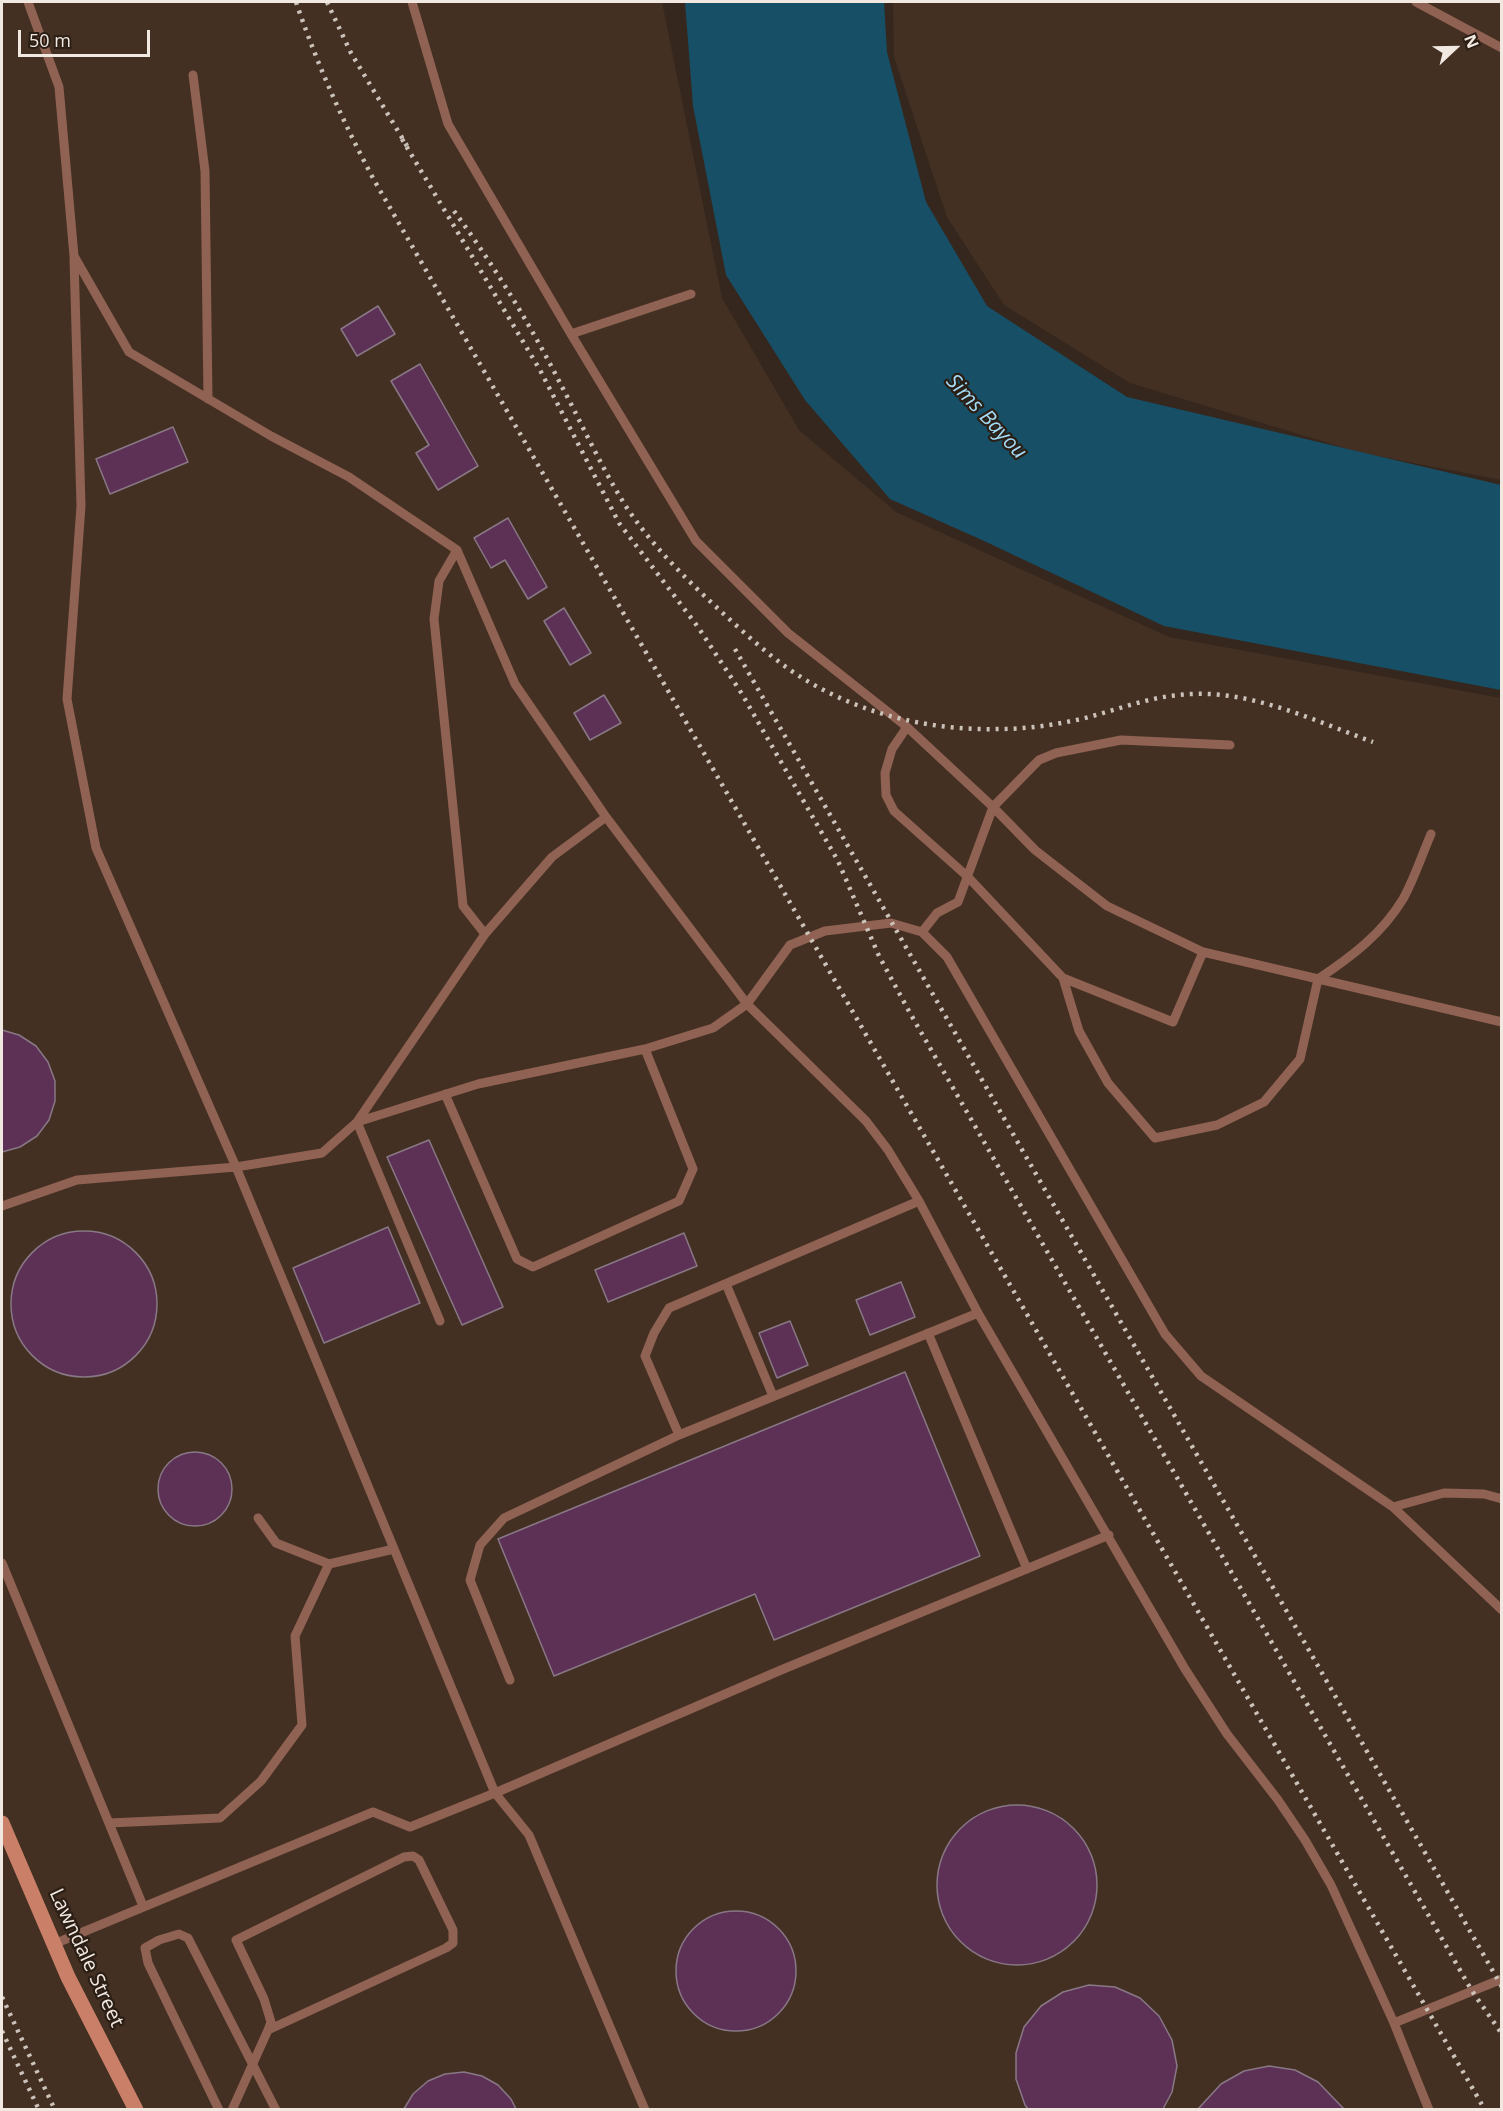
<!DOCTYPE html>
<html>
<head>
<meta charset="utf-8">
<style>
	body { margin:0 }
	#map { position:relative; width:1503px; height:2111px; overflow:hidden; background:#35271d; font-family:"Open Sans",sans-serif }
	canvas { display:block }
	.frame { position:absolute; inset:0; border:3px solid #f1e8e1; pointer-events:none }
	.north { position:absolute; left:1425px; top:18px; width:60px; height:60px; -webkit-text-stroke:4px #2b1e14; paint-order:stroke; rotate:68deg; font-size:16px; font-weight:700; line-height:24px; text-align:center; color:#f1e8e1 }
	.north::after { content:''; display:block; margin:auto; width:21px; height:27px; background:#f1e8e1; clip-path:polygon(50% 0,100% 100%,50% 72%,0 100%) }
	.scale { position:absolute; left:18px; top:30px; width:132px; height:27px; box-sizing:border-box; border:3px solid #f1e8e1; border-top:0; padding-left:8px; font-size:18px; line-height:21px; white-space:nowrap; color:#f1e8e1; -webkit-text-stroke:4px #2b1e14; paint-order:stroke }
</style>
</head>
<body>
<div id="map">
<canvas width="1503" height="2111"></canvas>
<div class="frame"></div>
<div class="north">N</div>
<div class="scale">50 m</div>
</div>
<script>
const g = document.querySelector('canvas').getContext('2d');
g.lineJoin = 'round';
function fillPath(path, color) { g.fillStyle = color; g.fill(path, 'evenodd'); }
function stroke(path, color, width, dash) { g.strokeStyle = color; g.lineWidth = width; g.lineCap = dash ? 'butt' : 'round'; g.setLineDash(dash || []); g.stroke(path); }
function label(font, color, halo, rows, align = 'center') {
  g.font = font + ' "Open Sans",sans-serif'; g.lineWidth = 4.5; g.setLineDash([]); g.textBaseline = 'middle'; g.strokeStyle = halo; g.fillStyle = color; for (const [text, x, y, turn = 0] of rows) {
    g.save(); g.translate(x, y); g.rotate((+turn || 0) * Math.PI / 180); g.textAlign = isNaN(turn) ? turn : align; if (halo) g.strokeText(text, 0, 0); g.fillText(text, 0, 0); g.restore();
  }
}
const built = new Path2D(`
	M2 2H662L722 298 799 430 896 512 1169 637 1501 698V2109L2 2110Z
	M893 2H1501V480L1358 452 1130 383 1004 305 947 217 894 57Z`);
const water = new Path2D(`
	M685 2H884L887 52 926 202 987 306 1127 397 1501 485V690L1164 626 982 540 890 499 805 400 726 275 693 106Z`);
const building = new Path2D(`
	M378 306 395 334 357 356 341 329Z
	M420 364 478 466 438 490 416 453 429 445 391 381Z
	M173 427 188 462 110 494 96 459Z
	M508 518 547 587 528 599 505 560 491 568 474 538Z
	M564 608 591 653 570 665 544 621Z
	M604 695 621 723 590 740 574 713Z
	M2 1030 19 1035 36 1046 48 1062 55 1081V1101L49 1120 37 1136 20 1147 2 1152Z
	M429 1140 503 1307 462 1325 387 1157Z
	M388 1227 420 1303 324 1343 293 1268Z
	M11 1304a73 73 0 1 1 146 0a73 73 0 1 1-146 0Z
	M684 1233 697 1266 608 1302 595 1270Z
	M901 1282 915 1317 870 1335 856 1300Z
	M790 1321 808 1365 777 1378 759 1333Z
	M905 1372 980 1556 774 1640 755 1594 554 1676 498 1539Z
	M158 1489a37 37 0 1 1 74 0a37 37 0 1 1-74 0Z
	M937 1885a80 80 0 1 1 160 0a80 80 0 1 1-160 0Z
	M676 1971a60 60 0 1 1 120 0a60 60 0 1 1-120 0Z
	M1089 1985 1115 1987 1140 1998 1159 2016 1172 2040 1177 2066 1172 2092 1163 2109H1028L1025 2105 1016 2079V2053L1024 2027 1041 2006 1063 1992Z
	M1269 2066 1295 2070 1318 2082 1344 2109H1198L1221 2084 1244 2071Z
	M464 2072 482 2076 498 2085 511 2099 516 2109H404L413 2094 428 2081 445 2074Z`);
const lane = new Path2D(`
	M28 2 59 87 74 256 129 352 271 436 349 477 457 550 515 684 606 817 747 1004 866 1121 888 1150 919 1201 978 1313 1185 1669 1227 1734 1278 1800 1305 1840 1331 1885 1394 2023 1429 2110
	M412 2 448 124 571 334 696 541 788 633 907 727 993 807 1035 850 1107 906 1203 952 1502 1022
	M1416 2 1502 48
	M193 75 205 171 208 399
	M74 258 81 506 67 699 96 848 236 1167 495 1793 529 1835 645 2110
	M571 334 691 294
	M457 550 439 581 434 619 463 906 485 934
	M907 727 892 749 885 773 886 795 894 811 968 877 1063 978 1173 1022 1203 952
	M922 932 937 913 958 902 993 807 1039 760 1056 753 1121 740 1230 745
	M1063 978 1079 1031 1108 1083 1155 1138 1217 1125 1264 1102 1300 1059 1318 979C1351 957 1382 934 1403 899 1414 879 1422 855 1431 834
	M445 1094 517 1259 533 1267 679 1201 693 1169 645 1049
	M2 1206 77 1180 236 1167 322 1153 357 1122 478 1084 645 1049 713 1028 747 1004 790 945 825 931 891 923 922 932 947 957 1165 1334 1201 1376 1393 1507 1502 1610
	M726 1284 773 1396
	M440 1321 357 1122 485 934 552 857 606 817
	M928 1333 1027 1569
	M679 1435 645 1356 654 1333 669 1308 919 1201
	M1393 1507 1444 1493 1484 1494 1502 1499
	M258 1518 276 1543 329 1564 394 1549
	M2 1563 143 1906
	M510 1680 470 1580 480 1545 504 1518 679 1435 978 1313
	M109 1823 220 1818 261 1781 302 1725 295 1636 329 1564
	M54 1944 373 1812 410 1827 495 1793 781 1670 1109 1535
	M1394 2023 1502 1979
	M219 2110 148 1963 145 1948 159 1940 179 1934 188 1938 276 2110
	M232 2110 268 2030 271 2022 264 1999 236 1940 404 1857 413 1856 419 1860 453 1930V1943L446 1948 268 2030`);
const secondary = new Path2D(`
	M2 1823 68 1977 136 2110`);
const rail = new Path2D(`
	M296 2C317 64 343 122 374 180L1485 2110
	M327 2 351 53 407 146
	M402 139 540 370 619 523 698 627 742 694 838 861 879 956 910 1013 1472 1991 1502 2034
	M454 211C493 264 530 324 560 383 582 424 602 469 627 508 652 545 682 575 714 605 737 626 761 649 786 667 847 711 925 731 999 729 1027 729 1054 725 1081 719 1114 711 1145 698 1179 695 1246 687 1312 720 1373 742
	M735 649 1502 1987
	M2 1997 55 2110
	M2 2031 39 2110`);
const streetNames = [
	["Lawndale Street",86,1958,65]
];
const waterNames = [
	["Sims Bayou",986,417,47]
];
fillPath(built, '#433022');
fillPath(water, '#174f66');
fillPath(building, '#5d3056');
stroke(building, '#887885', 1.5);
stroke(lane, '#906253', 9);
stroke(secondary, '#ca7f68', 15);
stroke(rail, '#ccc2ba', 4.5, [3, 6]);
label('20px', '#f1e8e1', '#2b1e14', streetNames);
label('italic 21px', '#a3dbf7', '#2b1e14', waterNames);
</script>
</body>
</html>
